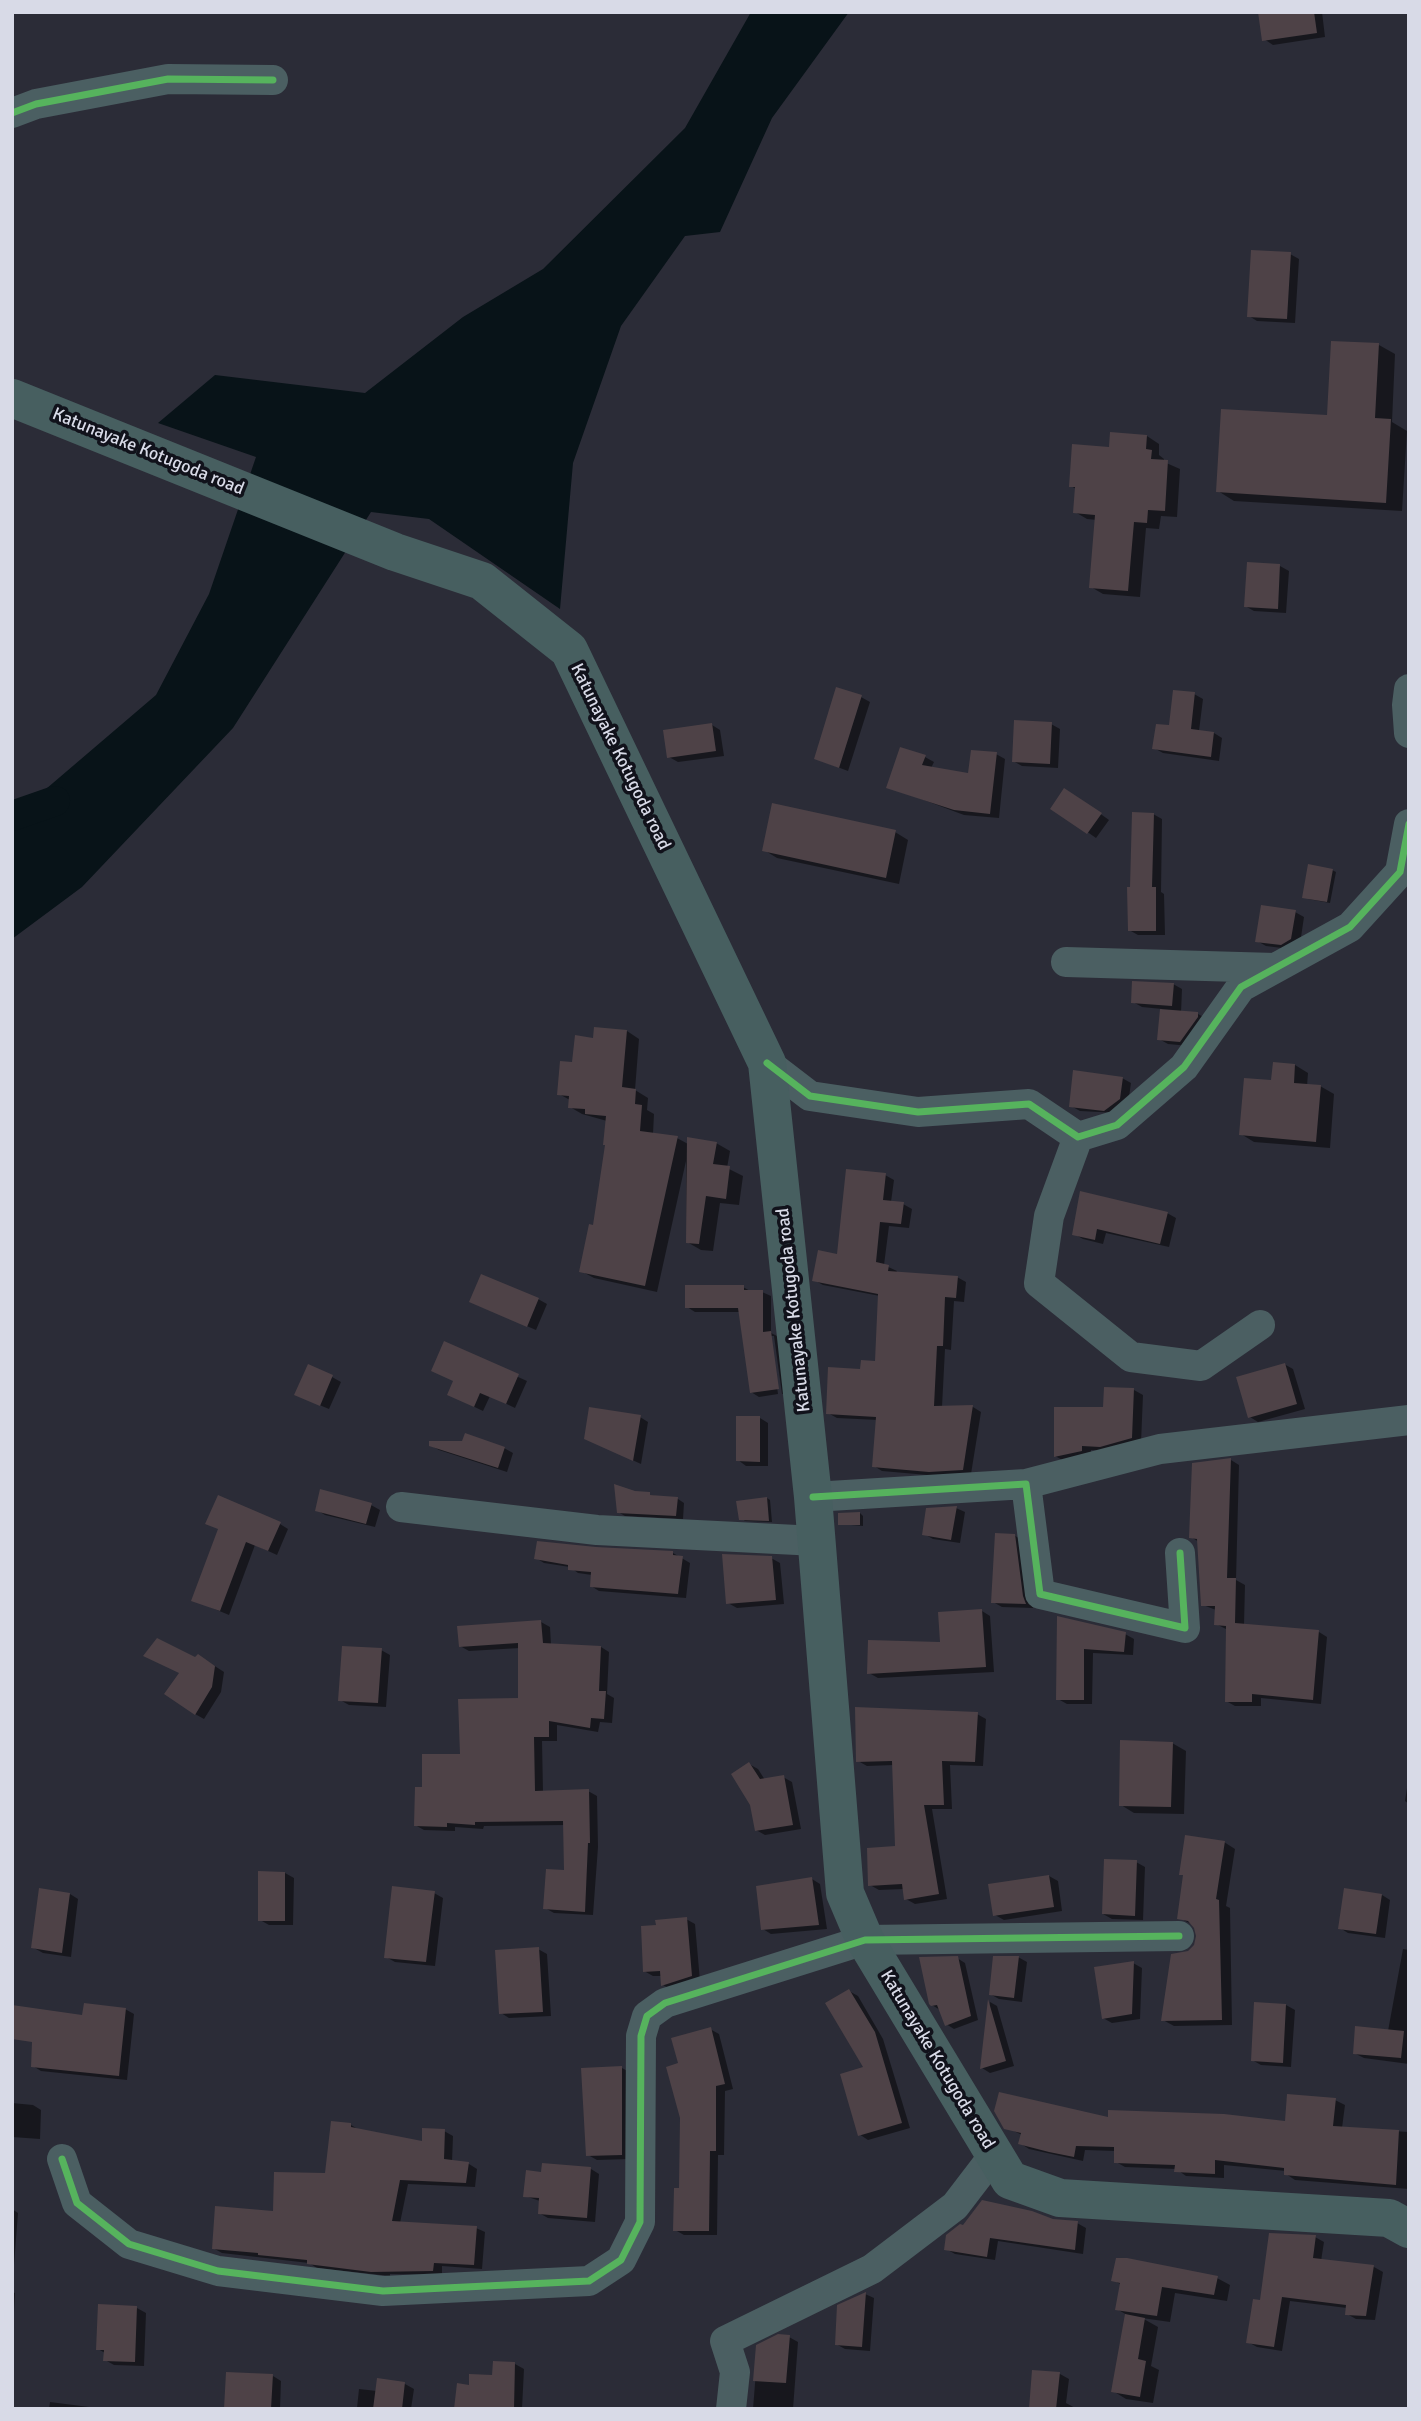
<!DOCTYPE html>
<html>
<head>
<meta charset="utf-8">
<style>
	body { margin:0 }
	#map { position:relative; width:1421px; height:2421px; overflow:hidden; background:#2b2c37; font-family:Signika,sans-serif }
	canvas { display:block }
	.frame { position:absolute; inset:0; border:14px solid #d8dae7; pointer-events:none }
</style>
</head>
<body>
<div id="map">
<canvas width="1421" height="2421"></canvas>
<div class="frame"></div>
</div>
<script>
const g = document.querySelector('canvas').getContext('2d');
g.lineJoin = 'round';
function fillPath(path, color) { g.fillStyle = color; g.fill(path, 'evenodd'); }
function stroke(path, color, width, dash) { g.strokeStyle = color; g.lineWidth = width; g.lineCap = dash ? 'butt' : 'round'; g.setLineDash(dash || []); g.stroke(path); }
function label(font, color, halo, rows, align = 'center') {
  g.font = font + ' Signika,sans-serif'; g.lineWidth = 7; g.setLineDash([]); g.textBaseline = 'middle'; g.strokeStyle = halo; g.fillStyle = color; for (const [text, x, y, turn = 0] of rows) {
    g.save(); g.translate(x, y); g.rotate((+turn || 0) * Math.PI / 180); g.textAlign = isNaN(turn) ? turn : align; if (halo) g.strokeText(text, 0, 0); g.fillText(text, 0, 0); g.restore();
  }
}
const water = new Path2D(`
	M751 12H849L772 118 720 232 685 236 621 326 573 463 560 609 429 519 371 512 233 728 82 887 12 939V818L156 695 209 594 256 457 158 423 215 375 365 393 463 317 543 269 685 128Z`);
const shadow = new Path2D(`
	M1260 12H1322L1325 37 1273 45 1264 39Z
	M1290 254 1299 259 1295 323 1257 321 1249 316Z
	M1379 345 1395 354 1392 422 1407 431 1402 511 1234 501 1218 491 1329 417Z
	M1147 436 1159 444V455L1164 459V462L1180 469 1177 517 1161 516 1159 529 1146 528 1140 597 1103 594 1091 587 1097 520 1087 519 1075 512 1076 489 1071 486 1110 449Z
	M1280 566 1289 571 1286 613 1254 611 1245 606Z
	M1194 694 1203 699 1199 731 1214 733 1222 738 1219 761 1163 753 1154 748Z
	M861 697 870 702 848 771 816 759Z
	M1051 724 1060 729 1058 768 1022 766 1013 761Z
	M712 725 720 730 724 756 678 762 669 757Z
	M996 754 1005 759 999 818 964 815 889 787 925 757 934 762 931 768 970 775Z
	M1074 795 1109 820 1096 838 1053 808Z
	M1153 814 1162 819 1161 892 1164 894 1165 935H1138L1129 930 1132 889Z
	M895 832 908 840 899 884 777 858 764 850Z
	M1332 870 1336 872 1330 903 1308 899Z
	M1295 912 1304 917 1300 944 1290 949 1266 946 1257 941Z
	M1173 984 1182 989 1181 1013 1198 1014 1207 1019 1189 1046 1168 1044 1159 1039 1162 1009 1142 1007 1133 1002Z
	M627 1031 639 1039 635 1090 648 1098 647 1110 654 1114 653 1134 677 1138 688 1144 716 1143 730 1151 727 1168 743 1176 739 1205 720 1203 713 1251 701 1250 687 1242 686 1161 657 1292 594 1278 581 1271 595 1227 607 1145V1121L582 1114 570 1107V1100L559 1094 573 1064 595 1040Z
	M1295 1065 1308 1073 1307 1086H1320L1334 1094 1330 1148 1254 1142 1241 1134 1273 1082Z
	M1122 1078 1131 1083 1128 1104 1118 1113 1080 1111 1071 1106Z
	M885 1175 894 1180 891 1202 903 1204 912 1209 909 1228 889 1226 884 1265 897 1271 896 1273 957 1277 966 1282 964 1302 954 1301 951 1350 945 1349 942 1407H973L981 1412 971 1474 939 1476 882 1471 874 1466 878 1420 837 1418 828 1413 862 1371 877 1362 880 1296 823 1285 814 1280 838 1256Z
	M1167 1213 1176 1218 1169 1247 1106 1233 1103 1244 1083 1239 1074 1234Z
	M743 1287 752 1292H762L771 1296V1333L779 1337 787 1393 782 1394 774 1336H770L778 1394 759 1397 751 1392 740 1312H695L687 1307Z
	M538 1299 547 1304 536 1330 480 1306Z
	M445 1344 527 1381 515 1408 490 1396 483 1411 458 1399Z
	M1284 1364 1293 1369 1305 1409 1258 1422 1250 1417Z
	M332 1377 341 1382 329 1409 305 1399Z
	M1134 1390 1143 1395 1141 1443 1110 1451 1091 1450V1456L1064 1461 1055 1456 1105 1409Z
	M640 1417 648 1422 641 1464 593 1442Z
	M760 1418 768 1423V1466H746L738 1460Z
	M430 1445 504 1448 513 1453 507 1472 439 1450Z
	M1231 1460 1239 1465 1236 1580 1245 1585 1244 1625 1319 1632 1327 1637 1321 1704 1261 1698V1706H1235L1226 1701 1228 1630 1216 1624V1610L1203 1605 1199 1542 1191 1537Z
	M634 1493 678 1499 684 1503 683 1519 625 1516 618 1512Z
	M767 1498 770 1500 772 1522 745 1521 741 1518Z
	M371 1505 380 1510 375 1527 325 1515 317 1510Z
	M956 1508 965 1512 960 1543 933 1539 924 1534Z
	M860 1513 863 1516V1526L839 1524Z
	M280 1524 288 1529 277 1555 255 1545 229 1615 193 1600 220 1530Z
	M1014 1535 1023 1541 1033 1608 1002 1607 993 1602Z
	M673 1553 690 1563 686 1598 599 1591 591 1586 592 1575 578 1573 570 1567 544 1563 536 1558Z
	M771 1558 780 1563 784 1604 737 1608 728 1603Z
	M982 1611 990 1616 994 1672 878 1678 869 1673 942 1644Z
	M1059 1618 1125 1634 1134 1639 1133 1655 1093 1653 1092 1704H1067L1058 1699Z
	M541 1622 550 1627 551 1645 601 1647 609 1652 607 1694 614 1698 612 1723 600 1722 598 1732 557 1725V1741H542L543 1792 588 1791 597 1796 598 1847 593 1915 554 1913 545 1908 566 1871 565 1825 484 1826 483 1829 455 1827V1831L424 1830 415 1825 424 1789 520 1700V1648L469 1651 460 1646Z
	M381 1650 390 1655 386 1707 349 1705 340 1700Z
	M196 1659 207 1661 224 1672 221 1692 204 1719 195 1714Z
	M977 1714 986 1719 983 1766 950 1765 952 1809H932L947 1899 915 1904 906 1899 904 1889 879 1890 870 1885 897 1848 894 1765 867 1766 858 1761Z
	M1172 1743 1186 1751 1184 1814 1134 1813 1121 1805Z
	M749 1764 758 1769 765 1780 783 1777 792 1782 801 1829 765 1835 756 1830Z
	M1409 1775V1804L1405 1801Z
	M1224 1842 1235 1849 1226 1906 1230 1908 1232 2025 1174 2026 1163 2020 1198 1937 1194 1925 1179 1918 1185 1876 1181 1874Z
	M1136 1862 1145 1867 1143 1920 1112 1919 1103 1914Z
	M285 1873 294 1878 293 1925H269L260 1920Z
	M1049 1876 1058 1881 1062 1911 1004 1920 995 1915Z
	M812 1879 820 1884 827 1929 771 1934 763 1929Z
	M434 1893 443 1898 435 1966 395 1962 386 1957Z
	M70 1894 78 1899 71 1957 43 1953 34 1948Z
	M1382 1895 1390 1900 1385 1938 1348 1933 1340 1928Z
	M686 1919 695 1924 700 1981 672 1990 663 1985 662 1976H653L644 1971 658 1927Z
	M538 1949 547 1954 551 2016 509 2018 501 2013Z
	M1403 1949 1409 1950V2064L1364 2058 1354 2053 1388 2031Z
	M1018 1957 1027 1962 1022 2002 999 1999 990 1994Z
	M957 1958 965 1963 978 2020 954 2029 946 2024 940 2010 932 2005Z
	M1133 1963 1142 1968 1140 2019 1112 2023 1103 2018Z
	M849 1991 858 1996 883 2039 910 2128 868 2140 859 2134 865 2068Z
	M990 2002 997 2006 1014 2066 990 2073 982 2068Z
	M1286 2005 1295 2010 1291 2067 1261 2065 1252 2060Z
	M125 2009 134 2014 127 2080 41 2071 33 2066 84 2017Z
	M710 2029 719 2034 733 2089 725 2091 724 2155H718L717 2235H684L675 2230 681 2190 680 2065Z
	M622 2068 631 2073 630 2159 597 2160 588 2155 583 2070Z
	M1335 2100 1345 2105 1342 2128 1409 2132V2189L1295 2180 1286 2174V2171L1224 2165V2178L1186 2176 1176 2169 1125 2167 1116 2162V2151L1085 2150 1083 2161 1029 2149 1020 2143 1022 2135 1006 2127 1109 2119 1286 2123Z
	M12 2103 33 2105 41 2110 40 2139 12 2137Z
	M351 2125 361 2131 423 2143 444 2131 453 2136 452 2162 469 2164 477 2169 475 2187 408 2184 400 2223 476 2228 485 2232 482 2269 442 2266V2275L390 2274V2276L317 2268 309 2263 222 2253 213 2248 275 2213 326 2175Z
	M591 2169 599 2174 595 2222 548 2218 539 2213 540 2201 525 2196 543 2174Z
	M12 2209 18 2213 12 2291Z
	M1053 2220 1077 2223 1086 2228 1083 2254 998 2241 995 2260 955 2254 946 2249Z
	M1315 2237 1324 2242 1321 2261 1374 2267 1383 2272 1375 2320 1356 2319 1347 2314V2308L1290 2301 1282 2351 1257 2347 1248 2342 1261 2302Z
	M1217 2278 1230 2285 1227 2301 1175 2293 1170 2322 1142 2318 1158 2327 1151 2366 1159 2370 1153 2403 1126 2399 1113 2391 1127 2315 1117 2309 1122 2285 1113 2280Z
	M12 2292 15 2293 12 2349Z
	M865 2294 874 2298 870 2351 845 2349 836 2344Z
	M137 2308 146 2313 144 2366 114 2365 105 2360V2353L98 2349Z
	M789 2337 798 2342 793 2409H753L758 2346Z
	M515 2364 524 2369 522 2409H456L471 2387Z
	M1034 2372 1060 2374 1069 2379 1066 2403 1077 2409H1031Z
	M273 2376 281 2381 280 2409H226Z
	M405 2384 414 2389 411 2409 357 2408 359 2389 377 2391Z
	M50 2402 89 2407 92 2409H49Z`);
const canal = new Path2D(`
	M12 816 55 801`);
const building = new Path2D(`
	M1258 12H1314L1317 33 1262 41Z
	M1251 250 1291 252 1287 319 1247 317Z
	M1331 341 1379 343 1375 418 1391 419 1386 503 1216 492 1221 409 1327 415Z
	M1110 432 1147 435 1146 449 1152 450 1151 459 1168 460 1165 511 1148 510 1147 523 1134 522 1128 591 1089 588 1095 515 1073 513 1075 487H1069L1072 444 1109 447Z
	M1247 562 1280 564 1278 609 1244 607Z
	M836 687 862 695 839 768 814 759Z
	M1173 690 1195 692 1191 729 1214 732 1211 757 1152 749 1156 724 1169 725Z
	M1014 720 1052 722 1050 764 1012 762Z
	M712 723 716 751 667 758 663 730Z
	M900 747 926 755 922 765 968 773 971 750 997 752 990 814 954 810 886 788Z
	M1064 788 1102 813 1087 834 1050 809Z
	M772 803 896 830 886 878 762 851Z
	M1132 812 1154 813 1152 887H1156V931H1128L1127 887H1130Z
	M1308 864 1333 869 1327 902 1302 898Z
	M1261 905 1296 910 1291 939 1281 945 1255 942Z
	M1132 981 1174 983 1172 1006 1131 1003Z
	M1160 1009 1198 1012V1017L1180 1042 1157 1040Z
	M594 1027 627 1030 622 1087 636 1089 635 1104 642 1105 640 1131 678 1136 645 1286 579 1272 589 1224 593 1225 605 1145H603L606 1116 585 1114V1109L568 1108 569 1096 557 1095 560 1061 572 1062 575 1035 593 1038Z
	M1273 1062 1295 1064 1294 1083 1321 1085 1316 1142 1239 1135 1244 1078 1271 1080Z
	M1073 1070 1123 1077 1120 1099 1104 1111 1069 1107Z
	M687 1137 717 1142 713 1164 730 1166 726 1199 706 1196 699 1244 686 1243Z
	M846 1169 886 1173 883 1200 904 1202 901 1224 880 1222 876 1262 889 1265 888 1271 958 1276 956 1298 945 1297 943 1346H937L934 1406 973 1405 963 1470 929 1472 872 1467 876 1417 826 1414 828 1367 860 1369 861 1360 875 1361 878 1294 812 1281 818 1250 837 1254Z
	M1080 1191 1168 1212 1160 1244 1097 1229 1095 1240 1072 1235Z
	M481 1274 539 1298 527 1327 469 1302Z
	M685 1285H744V1290H763V1332L771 1331 779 1389 750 1393 738 1308H685Z
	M444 1341 519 1374 506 1404 480 1393 474 1407 447 1395 453 1381 431 1371Z
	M1285 1363 1297 1404 1248 1418 1236 1377Z
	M308 1364 333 1375 320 1406 294 1395Z
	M1104 1387 1134 1388 1132 1438 1100 1447 1082 1446V1451L1054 1457V1407H1103Z
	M589 1407 641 1415 633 1461 584 1439Z
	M736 1416H760V1462L736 1461Z
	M465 1433 505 1447 498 1468 429 1446V1441H462Z
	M1231 1458 1227 1578H1236L1235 1623 1319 1630 1313 1700 1252 1694V1702H1225L1226 1626 1214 1625 1215 1606H1201L1197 1539 1189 1538 1192 1463Z
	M614 1484 635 1491 650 1492V1495L678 1497 676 1516 617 1513Z
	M320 1489 372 1503 366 1524 315 1511Z
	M218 1495 281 1522 268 1551 246 1542 220 1611 191 1601 218 1529 205 1524Z
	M767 1497 769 1521 739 1520 736 1501Z
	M957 1506 951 1540 922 1535 926 1508Z
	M860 1512V1525H838V1513Z
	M995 1533 1015 1534 1023 1596 1026 1604 991 1603Z
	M537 1541 596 1547 673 1551V1555L683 1556 678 1594 590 1587 591 1572 568 1570V1565L534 1559Z
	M722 1554 772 1556 776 1600 726 1604Z
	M982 1609 986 1667 867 1674 868 1640 940 1642 938 1612Z
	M1057 1616 1126 1632 1124 1652 1084 1649V1700H1056Z
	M541 1620 543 1643 601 1646 599 1691H606L604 1719 591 1718 590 1728 549 1721V1737H534L535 1791 589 1789 590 1843H588L585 1912 543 1909 546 1869 564 1870 563 1821 475 1822V1825L447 1823V1827L414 1826 415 1787H422V1754H460L458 1699 518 1698V1643L459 1647 457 1626Z
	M157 1638 195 1657 198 1654 215 1666 212 1687 195 1715 164 1694 179 1673 143 1656Z
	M342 1646 382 1648 378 1703 338 1701Z
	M855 1707 978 1712 975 1762 942 1761 944 1805H924L939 1894 904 1900 902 1884 868 1886 867 1848 895 1846 892 1761 856 1762Z
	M1120 1740 1173 1742 1171 1807 1119 1806Z
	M749 1762 760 1779 784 1775 793 1825 755 1831 750 1805 731 1774Z
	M1185 1835 1225 1841 1216 1899 1219 1900 1222 2020 1161 2021 1171 1954 1188 1951 1194 1945 1196 1936 1194 1928 1188 1921 1177 1919 1183 1875H1179Z
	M1104 1859 1137 1860 1135 1916 1102 1914Z
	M258 1871 285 1872V1921H258Z
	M1049 1875 1054 1907 993 1916 988 1884Z
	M812 1877 819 1925 761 1930 756 1886Z
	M392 1886 435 1891 426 1962 384 1958Z
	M39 1888 70 1893 62 1953 31 1948Z
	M1344 1888 1382 1894 1376 1934 1338 1929Z
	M687 1917 692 1976 661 1986 660 1971 643 1972 641 1926 656 1925 655 1920Z
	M539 1947 543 2012 499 2014 495 1950Z
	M958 1956 971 2016 945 2026 937 2005 931 2006 929 2004 919 1957Z
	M993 1956H1019L1014 1998 989 1995Z
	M1134 1961 1132 2014 1102 2019 1094 1967Z
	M849 1989 875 2032 902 2123 858 2136 840 2074 863 2067 825 2003Z
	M988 1999 1006 2061 980 2069Z
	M1254 2002 1286 2004 1283 2063 1251 2061Z
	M84 2003 126 2008 119 2076 31 2067 32 2042 12 2039V2005L82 2015Z
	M1355 2026 1404 2031 1401 2058 1353 2054Z
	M711 2027 725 2084 716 2086V2151H710L709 2231H673L674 2188H679L680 2118 666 2067 678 2063 671 2038Z
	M622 2066V2155L586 2156 581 2068Z
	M999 2092 1108 2117V2110L1224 2114 1285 2121 1287 2094 1336 2098 1333 2126 1399 2130 1396 2185 1284 2175V2168L1215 2160V2174L1174 2172 1175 2165 1114 2163V2147L1076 2146 1074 2157 1049 2152 1018 2144 1021 2133 1004 2129 994 2111Z
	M331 2121 351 2123V2127L422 2141V2128L445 2129 444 2159 469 2162 466 2183 400 2180 392 2221 477 2226 474 2265 434 2263 433 2271 371 2272 307 2264V2260L258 2255V2253L212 2249 215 2206 273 2211 274 2172 325 2173Z
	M542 2163 591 2167 587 2218 538 2214 539 2198 523 2197 526 2170 541 2172Z
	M982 2200 1032 2211 1053 2219 1078 2221 1075 2250 990 2238 987 2257 944 2250 946 2235 960 2224 963 2225Z
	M1269 2233 1316 2235 1313 2258 1374 2265 1366 2316 1345 2315 1346 2305 1282 2297 1274 2347 1246 2343 1253 2299 1260 2300Z
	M1116 2258H1127L1218 2276 1214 2295 1162 2287 1157 2316 1115 2310 1120 2283 1111 2281Z
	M866 2292 862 2347 835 2345 837 2305Z
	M98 2304 137 2306 135 2362 103 2361 104 2350H96Z
	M1125 2314 1145 2318 1138 2359 1146 2361 1140 2397 1111 2392Z
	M778 2334 790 2335 786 2383 753 2381 756 2345Z
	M493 2361 515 2362 514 2409H454L457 2383 469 2385V2374L492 2375Z
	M1032 2370 1060 2372 1056 2409H1029Z
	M226 2372 273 2374 271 2409H224Z
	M377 2378 405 2382 402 2409H373Z`);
const street = new Path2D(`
	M12 113 36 104 168 79 273 80
	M1409 689 1407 705 1409 733
	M1066 962 1275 968
	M767 1063 810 1096 918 1112 1029 1104 1078 1137 1117 1125 1184 1067 1241 987 1350 927 1400 872 1409 824
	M1078 1137 1049 1216 1039 1283 1131 1357 1201 1366 1260 1325
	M1026 1484 1160 1449 1409 1420
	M813 1497 1026 1484 1040 1594 1185 1628 1180 1553
	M401 1507 597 1530 817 1541
	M62 2159 77 2203 129 2244 218 2271 383 2291 589 2281 621 2260 640 2222 641 2036 647 2016 665 2003 865 1940 1179 1936
	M731 2409 735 2372 725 2341 872 2269 955 2206 994 2155`);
const secondary = new Path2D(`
	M12 398 395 552 482 581 569 650 767 1063 813 1497 845 1893 865 1940 1010 2180 1060 2198 1389 2218 1409 2229`);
const cycleway = new Path2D(`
	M12 113 36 104 168 79 273 80
	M767 1063 810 1096 918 1112 1029 1104 1078 1137 1117 1125 1184 1067 1241 987 1350 927 1400 872 1409 824
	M813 1497 1026 1484 1040 1594 1185 1628 1180 1553
	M62 2159 77 2203 129 2244 218 2271 383 2291 589 2281 621 2260 640 2222 641 2036 647 2016 665 2003 865 1940 1179 1936`);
const streetNames = [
	["Katunayake Kotugoda road",148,452,22],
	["Katunayake Kotugoda road",620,757,64],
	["Katunayake Kotugoda road",794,1310,-96],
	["Katunayake Kotugoda road",937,2060,59]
];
fillPath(water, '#081318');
fillPath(shadow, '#0007');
stroke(canal, '#081318', 30);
fillPath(building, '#4e4247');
stroke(street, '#4b5f62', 30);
stroke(secondary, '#475f60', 38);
stroke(cycleway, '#56b35d', 7);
label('18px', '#d8dae7', '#11121b', streetNames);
</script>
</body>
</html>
